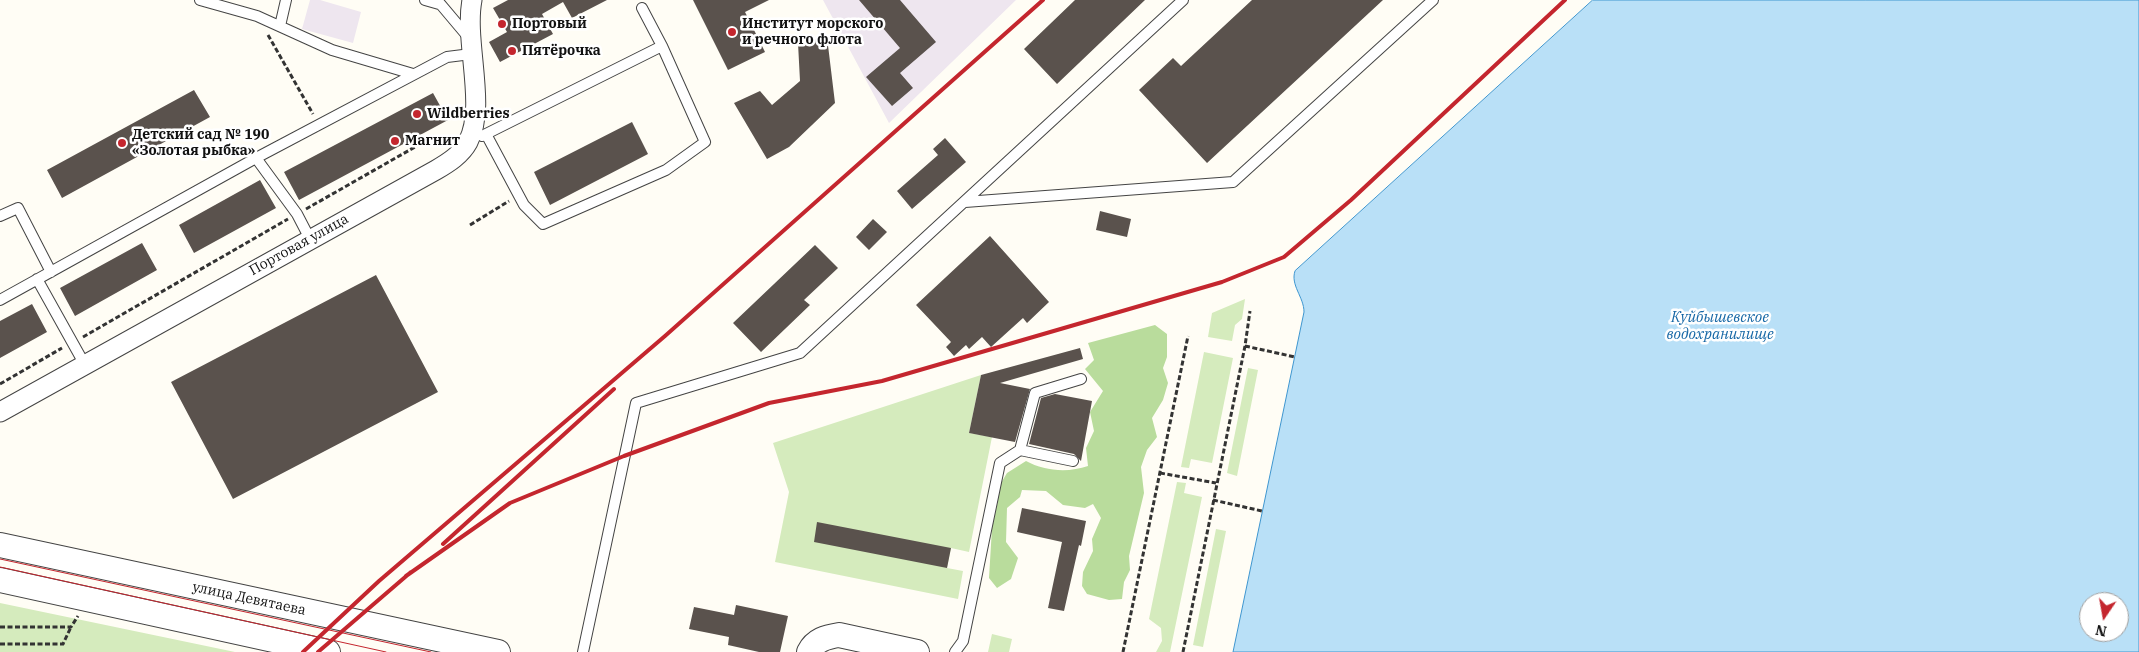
<!DOCTYPE html>
<html>
<head>
<meta charset="utf-8">
<style>
	body { margin:0 }
	#map { position:relative; width:2139px; height:652px; overflow:hidden; background:#fffdf5; font-family:"IBM Plex Serif",serif }
	canvas { display:block }
	.north { position:absolute; left:2079px; top:592px; width:50px; height:50px; box-sizing:border-box; background:#fff; border:1px solid #a0a0a0; border-radius:50%; rotate:192deg; font-size:14px; font-weight:700; line-height:20px; text-align:center; color:#111 }
	.north::after { content:''; display:block; margin:auto; width:18px; height:22px; background:#c4262e; clip-path:polygon(50% 0,100% 100%,50% 72%,0 100%) }
</style>
</head>
<body>
<div id="map">
<canvas width="2139" height="652"></canvas>
<div class="north">N</div>
</div>
<script>
const g = document.querySelector('canvas').getContext('2d');
g.lineJoin = 'round';
function fillPath(path, color) { g.fillStyle = color; g.fill(path, 'evenodd'); }
function stroke(path, color, width, dash) { g.strokeStyle = color; g.lineWidth = width; g.lineCap = dash ? 'butt' : 'round'; g.setLineDash(dash || []); g.stroke(path); }
function label(font, color, halo, rows, align = 'center') {
  g.font = font + ' "IBM Plex Serif",serif'; g.lineWidth = 5; g.setLineDash([]); g.textBaseline = 'middle'; g.strokeStyle = halo; g.fillStyle = color; for (const [text, x, y, turn = 0] of rows) {
    g.save(); g.translate(x, y); g.rotate((+turn || 0) * Math.PI / 180); g.textAlign = isNaN(turn) ? turn : align; if (halo) g.strokeText(text, 0, 0); g.fillText(text, 0, 0); g.restore();
  }
}
const industrial = new Path2D(`
	M310 0H320L361 12 353 43 302 29Z
	M823 0H1016L889 123Z`);
const green = new Path2D(`
	M1245 299 1242 319 1235 325 1232 341 1208 337 1212 313Z
	M1204 352 1233 358 1212 463 1191 459 1189 468 1181 467Z
	M1248 368 1258 370 1237 476 1227 473Z
	M981 375 969 433 992 437 969 552 951 548 947 568 963 571 958 599 775 562 789 492 773 443Z
	M1177 482 1186 483 1184 493 1202 497 1170 652H1156L1162 641 1161 628 1149 619Z
	M1216 529 1226 531 1203 647 1193 645Z
	M0 603 235 652H0Z
	M992 634 1012 639 1009 652H988Z`);
const forest = new Path2D(`
	M1155 325 1167 334V357L1163 368 1168 383 1163 400 1152 418 1157 437 1147 450 1141 467 1144 493 1129 556 1130 570 1124 582 1122 599 1109 600 1087 594 1082 586 1083 572 1093 551 1092 539 1101 518 1093 504 1085 508 1063 505 1046 491 1022 490 1020 497 1007 508 1006 542 1018 558 1011 579 997 588 989 578 992 528 998 501V488L1007 473 1026 461C1044 471 1068 473 1088 466L1086 448 1094 431 1090 412 1103 391 1085 369 1094 360 1088 343Z`);
const water = new Path2D(`
	M1593 0H2139V652H1233L1304 312C1304 297 1290 285 1295 271ZM2089 602H2119V632H2089Z`);
const building = new Path2D(`
	M508 0H607L572 18 563 2 542 14 553 34 500 62 489 42 507 32 493 8Z
	M693 0H769L745 12 765 52 728 70Z
	M859 0H900L936 42 900 73 913 88 892 106 866 77 900 48Z
	M1075 0H1145L1057 84 1024 49Z
	M1252 0H1383L1207 163 1139 90 1173 58 1181 66Z
	M827 37 835 103 789 147 767 159 734 103 760 91 772 105 800 81 798 43Z
	M194 90 210 117 62 198 47 170Z
	M433 93 448 120 299 200 284 172Z
	M632 122 648 154 550 205 534 172Z
	M945 138 966 162 912 209 897 191 938 155 933 149Z
	M260 180 276 208 194 253 179 225Z
	M1100 211 1131 219 1127 237 1096 230Z
	M873 219 887 232 869 250 856 237Z
	M990 236 1049 302 1027 323 1023 318 991 347 982 337 969 349 966 345 954 356 946 347 951 342 916 305Z
	M142 243 157 270 75 316 60 288Z
	M815 245 838 268 804 300 810 305 761 352 733 323Z
	M376 275 438 392 233 499 171 382Z
	M32 304 47 332 0 358V321Z
	M1080 348 1083 359 1000 383 1030 389 1015 442 969 433 981 375Z
	M1055 394 1092 401 1081 461 1074 454 1029 444 1041 398Z
	M1022 508 1086 521 1081 546 1079 545 1064 611 1048 608 1062 542 1017 532Z
	M817 522 951 548 947 568 814 542Z
	M736 605 788 616 780 652H759L728 645 729 637 689 629 694 607 734 615Z`);
const path = new Path2D(`
	M268 35 313 114
	M306 209 436 135
	M470 225 509 201
	M83 337 288 219
	M1245 346 1295 357
	M0 384 62 348
	M1160 473 1216 483
	M1213 500 1262 511
	M0 627H71L78 616
	M0 644H63L71 627
	M1123 652 1188 336
	M1183 652 1245 346 1250 311`);
const service = new Path2D(`
	M200 0 257 16 332 50 413 74
	M425 0 439 4
	M437 0 469 38
	M280 26 286 0
	M486 134 524 205 543 224 666 170 705 142 662 46 642 8
	M482 136 662 46
	M256 158 297 214 310 239
	M965 202 1233 182 1433 0
	M0 216 18 208 51 272
	M37 279 85 365
	M0 300 256 158 447 57 471 54
	M1020 450 1073 461
	M583 652 636 403 800 353 1183 0
	M955 652 963 641 1000 463 1020 450 1035 393 1081 379`);
const minor = new Path2D(`
	M0 412 436 170C448 163 461 155 468 142 487 106 464 42 472 0`);
const tertiary = new Path2D(`
	M0 545 498 652
	M0 580 328 652
	M809 652C815 640 826 637 839 635L917 652`);
const tram = new Path2D(`
	M0 559 431 652
	M0 567 386 652`);
const rail = new Path2D(`
	M443 544 614 389
	M406 576 510 503 624 456 769 403 882 381 1222 282 1284 257 1351 200 1565 0
	M303 652 379 581 665 336 1043 0
	M318 652 411 572`);
const markers = [
	[502,24,5,"#c4262e"],
	[732,32,5,"#c4262e"],
	[512,51,5,"#c4262e"],
	[417,114,5,"#c4262e"],
	[395,141,5,"#c4262e"],
	[122,143,5,"#c4262e"]
];
const poiNames = [
	["Портовый",512,24],
	["Институт морского",742,24],
	["и речного флота",742,40],
	["Пятёрочка",522,51],
	["Wildberries",427,114],
	["Детский сад № 190",132,135],
	["«Золотая рыбка»",132,151],
	["Магнит",405,141]
];
const streetNames = [
	["Портовая улица",299,245,-29],
	["улица Девятаева",249,599,12]
];
const waterNames = [
	["Куйбышевское",1720,318],
	["водохранилище",1720,335]
];
fillPath(industrial, '#eee6ef');
fillPath(green, '#d5ebbd');
fillPath(forest, '#b9dc9c');
fillPath(water, '#b9e0f7');
stroke(water, '#3f96cf', 1);
fillPath(building, '#5a524d');
stroke(service, '#444', 12);
stroke(minor, '#444', 21);
stroke(tertiary, '#444', 26);
stroke(path, '#333', 3, [5, 2.5]);
stroke(service, '#fff', 10);
stroke(minor, '#fff', 19);
stroke(tertiary, '#fff', 24);
stroke(tram, '#c4262e', 1);
stroke(rail, '#c4262e', 4);
for (const [x, y, r, color] of markers) { const dot = new Path2D(); dot.arc(x, y, r, 0, 2 * Math.PI); g.fillStyle = color; g.fill(dot); stroke(dot, '#fff', 2); }
label('bold 14px', '#111', '#fff', poiNames, 'left');
label('14px', '#111', '#fff', streetNames);
label('italic 15px', '#1768a6', '#fff', waterNames);
</script>
</body>
</html>
